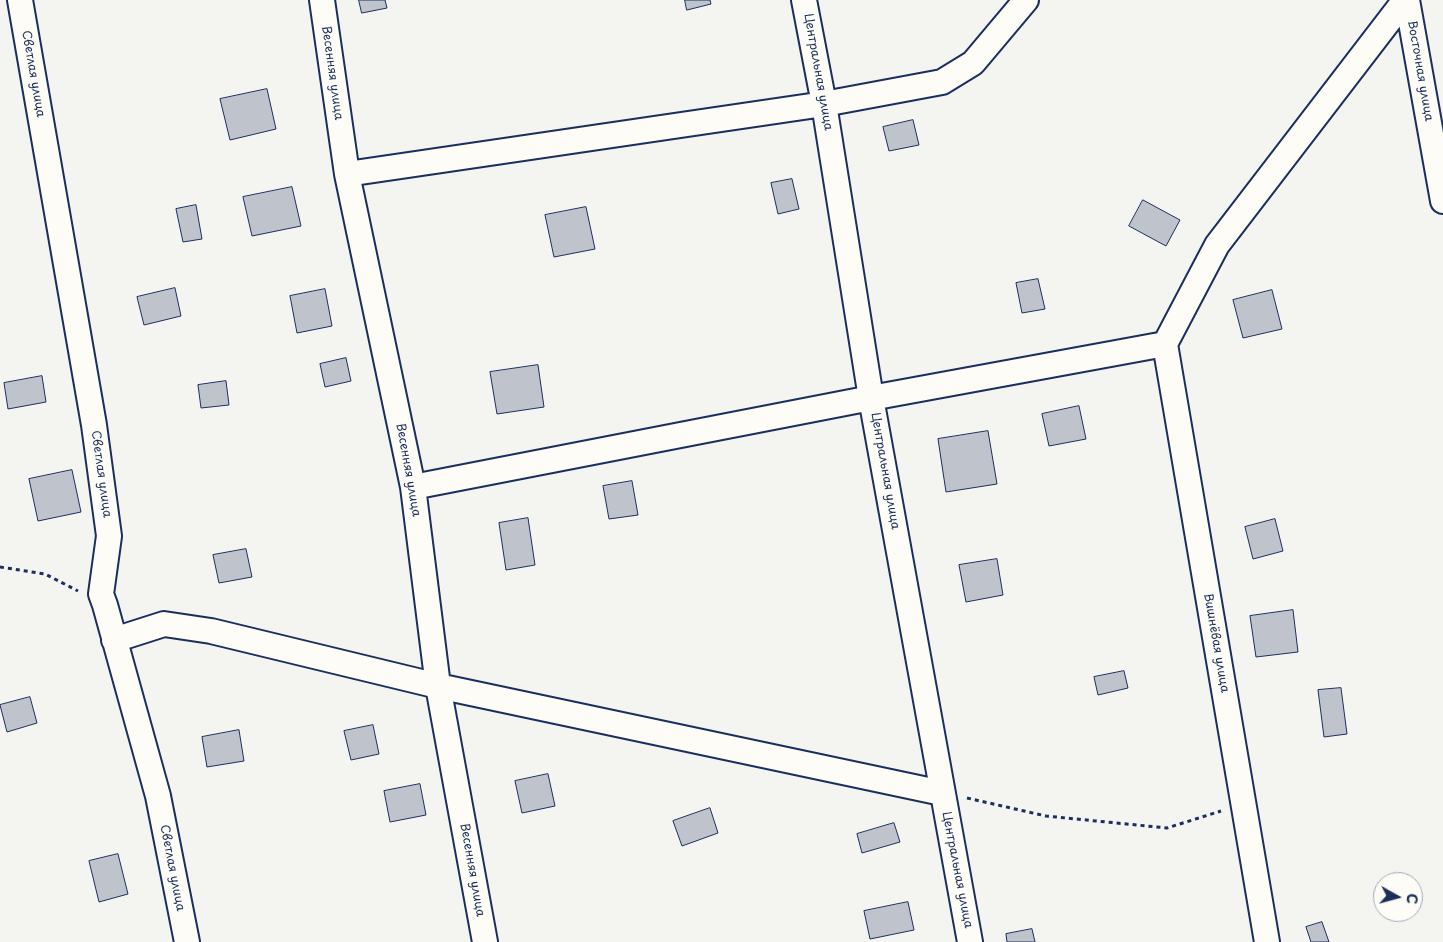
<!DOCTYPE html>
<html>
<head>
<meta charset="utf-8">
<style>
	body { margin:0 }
	#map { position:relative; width:1443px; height:942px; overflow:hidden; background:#f4f4f1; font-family:"Playpen Sans",sans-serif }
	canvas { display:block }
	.north { position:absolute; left:1373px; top:872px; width:50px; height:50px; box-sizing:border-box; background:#fdfcf7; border:1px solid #a3aaba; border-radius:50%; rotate:97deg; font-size:14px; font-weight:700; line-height:20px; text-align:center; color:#1b2f5e }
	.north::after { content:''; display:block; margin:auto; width:18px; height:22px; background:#1b2f5e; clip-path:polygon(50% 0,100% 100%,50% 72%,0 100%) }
</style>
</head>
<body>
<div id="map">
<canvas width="1443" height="942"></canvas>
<div class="north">С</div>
</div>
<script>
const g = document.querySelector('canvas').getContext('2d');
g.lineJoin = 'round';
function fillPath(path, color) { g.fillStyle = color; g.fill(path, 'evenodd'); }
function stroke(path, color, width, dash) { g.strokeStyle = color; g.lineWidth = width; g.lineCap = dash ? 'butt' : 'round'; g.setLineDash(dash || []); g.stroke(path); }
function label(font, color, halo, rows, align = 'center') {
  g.font = font + ' "Playpen Sans",sans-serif'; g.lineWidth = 4.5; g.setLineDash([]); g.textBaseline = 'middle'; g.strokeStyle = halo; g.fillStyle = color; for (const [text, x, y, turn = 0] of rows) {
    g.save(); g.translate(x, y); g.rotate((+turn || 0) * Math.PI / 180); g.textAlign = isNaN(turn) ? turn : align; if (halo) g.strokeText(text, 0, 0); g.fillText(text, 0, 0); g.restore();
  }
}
const building = new Path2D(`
	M359 0H385L387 8 362 13Z
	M685 0H710L711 4 687 10Z
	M267 89 276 129 230 140 220 99Z
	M913 120 919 145 889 151 883 127Z
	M792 179 799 209 778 214 771 183Z
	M292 187 301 226 252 236 243 197Z
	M1143 200 1180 220 1166 246 1129 226Z
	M196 205 202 239 183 242 176 209Z
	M586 207 595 249 554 257 545 215Z
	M1038 279 1045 309 1022 313 1016 283Z
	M175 288 181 316 144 325 137 297Z
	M325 289 332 326 297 333 290 296Z
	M1272 290 1282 329 1243 338 1233 300Z
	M346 358 351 381 325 387 320 364Z
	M538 365 544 407 497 414 490 372Z
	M42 376 46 402 8 409 4 383Z
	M226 381 229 405 201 408 198 385Z
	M1079 406 1086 439 1049 446 1042 414Z
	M988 431 997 484 946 492 938 439Z
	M72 470 81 512 38 521 29 479Z
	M632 481 638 515 609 519 603 486Z
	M528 518 535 565 506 570 499 523Z
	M1275 519 1283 551 1253 559 1245 527Z
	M246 549 252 577 219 583 213 555Z
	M997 559 1003 595 966 602 959 565Z
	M1293 610 1298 652 1256 657 1250 616Z
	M1124 671 1128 688 1098 695 1094 677Z
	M1341 688 1347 734 1324 737 1318 690Z
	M30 697 37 723 7 732 0 705Z
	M373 725 379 754 351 760 344 731Z
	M239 730 244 761 207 767 202 737Z
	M548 774 555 806 522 813 515 781Z
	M420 784 426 815 390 822 384 791Z
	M710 808 718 833 682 846 673 821Z
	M894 823 900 842 862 853 857 834Z
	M118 854 128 894 99 902 89 861Z
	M908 902 914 930 870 939 864 911Z
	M1322 922 1329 942H1311L1306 927Z
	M1032 929 1035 942H1007L1006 934Z`);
const path = new Path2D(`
	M0 567 45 574 78 591
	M967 798 1046 816 1167 828 1221 811`);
const minor = new Path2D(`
	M20 0 94 425 109 536 101 594 105 605 158 796 187 942
	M322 0 347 174 413 487 438 686 485 942
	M804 0 824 104 871 398 970 942
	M1407 0 1443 201
	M347 174 824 104 942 82 973 63 1026 0
	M1165 344 1267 942
	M413 487 871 398 1165 344 1217 245 1405 0
	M114 640 164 624 211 631 438 686 942 793`);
const streetNames = [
	["Восточная улица",1420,71,80],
	["Центральная улица",818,72,80],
	["Весенняя улица",332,73,82],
	["Светлая улица",33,74,80],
	["Весенняя улица",408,470,80],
	["Центральная улица",885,471,80],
	["Светлая улица",101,474,82],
	["Вишнёвая улица",1216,643,80],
	["Светлая улица",172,868,79],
	["Весенняя улица",472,870,80],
	["Центральная улица",957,870,79]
];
fillPath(building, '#bfc3cc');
stroke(building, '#1b2f5e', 1);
stroke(minor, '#1b2f5e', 28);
stroke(path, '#1b2f5e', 3, [4, 4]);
stroke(minor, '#fdfcf7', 24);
label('12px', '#1b2f5e', '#fdfcf7', streetNames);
</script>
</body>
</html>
